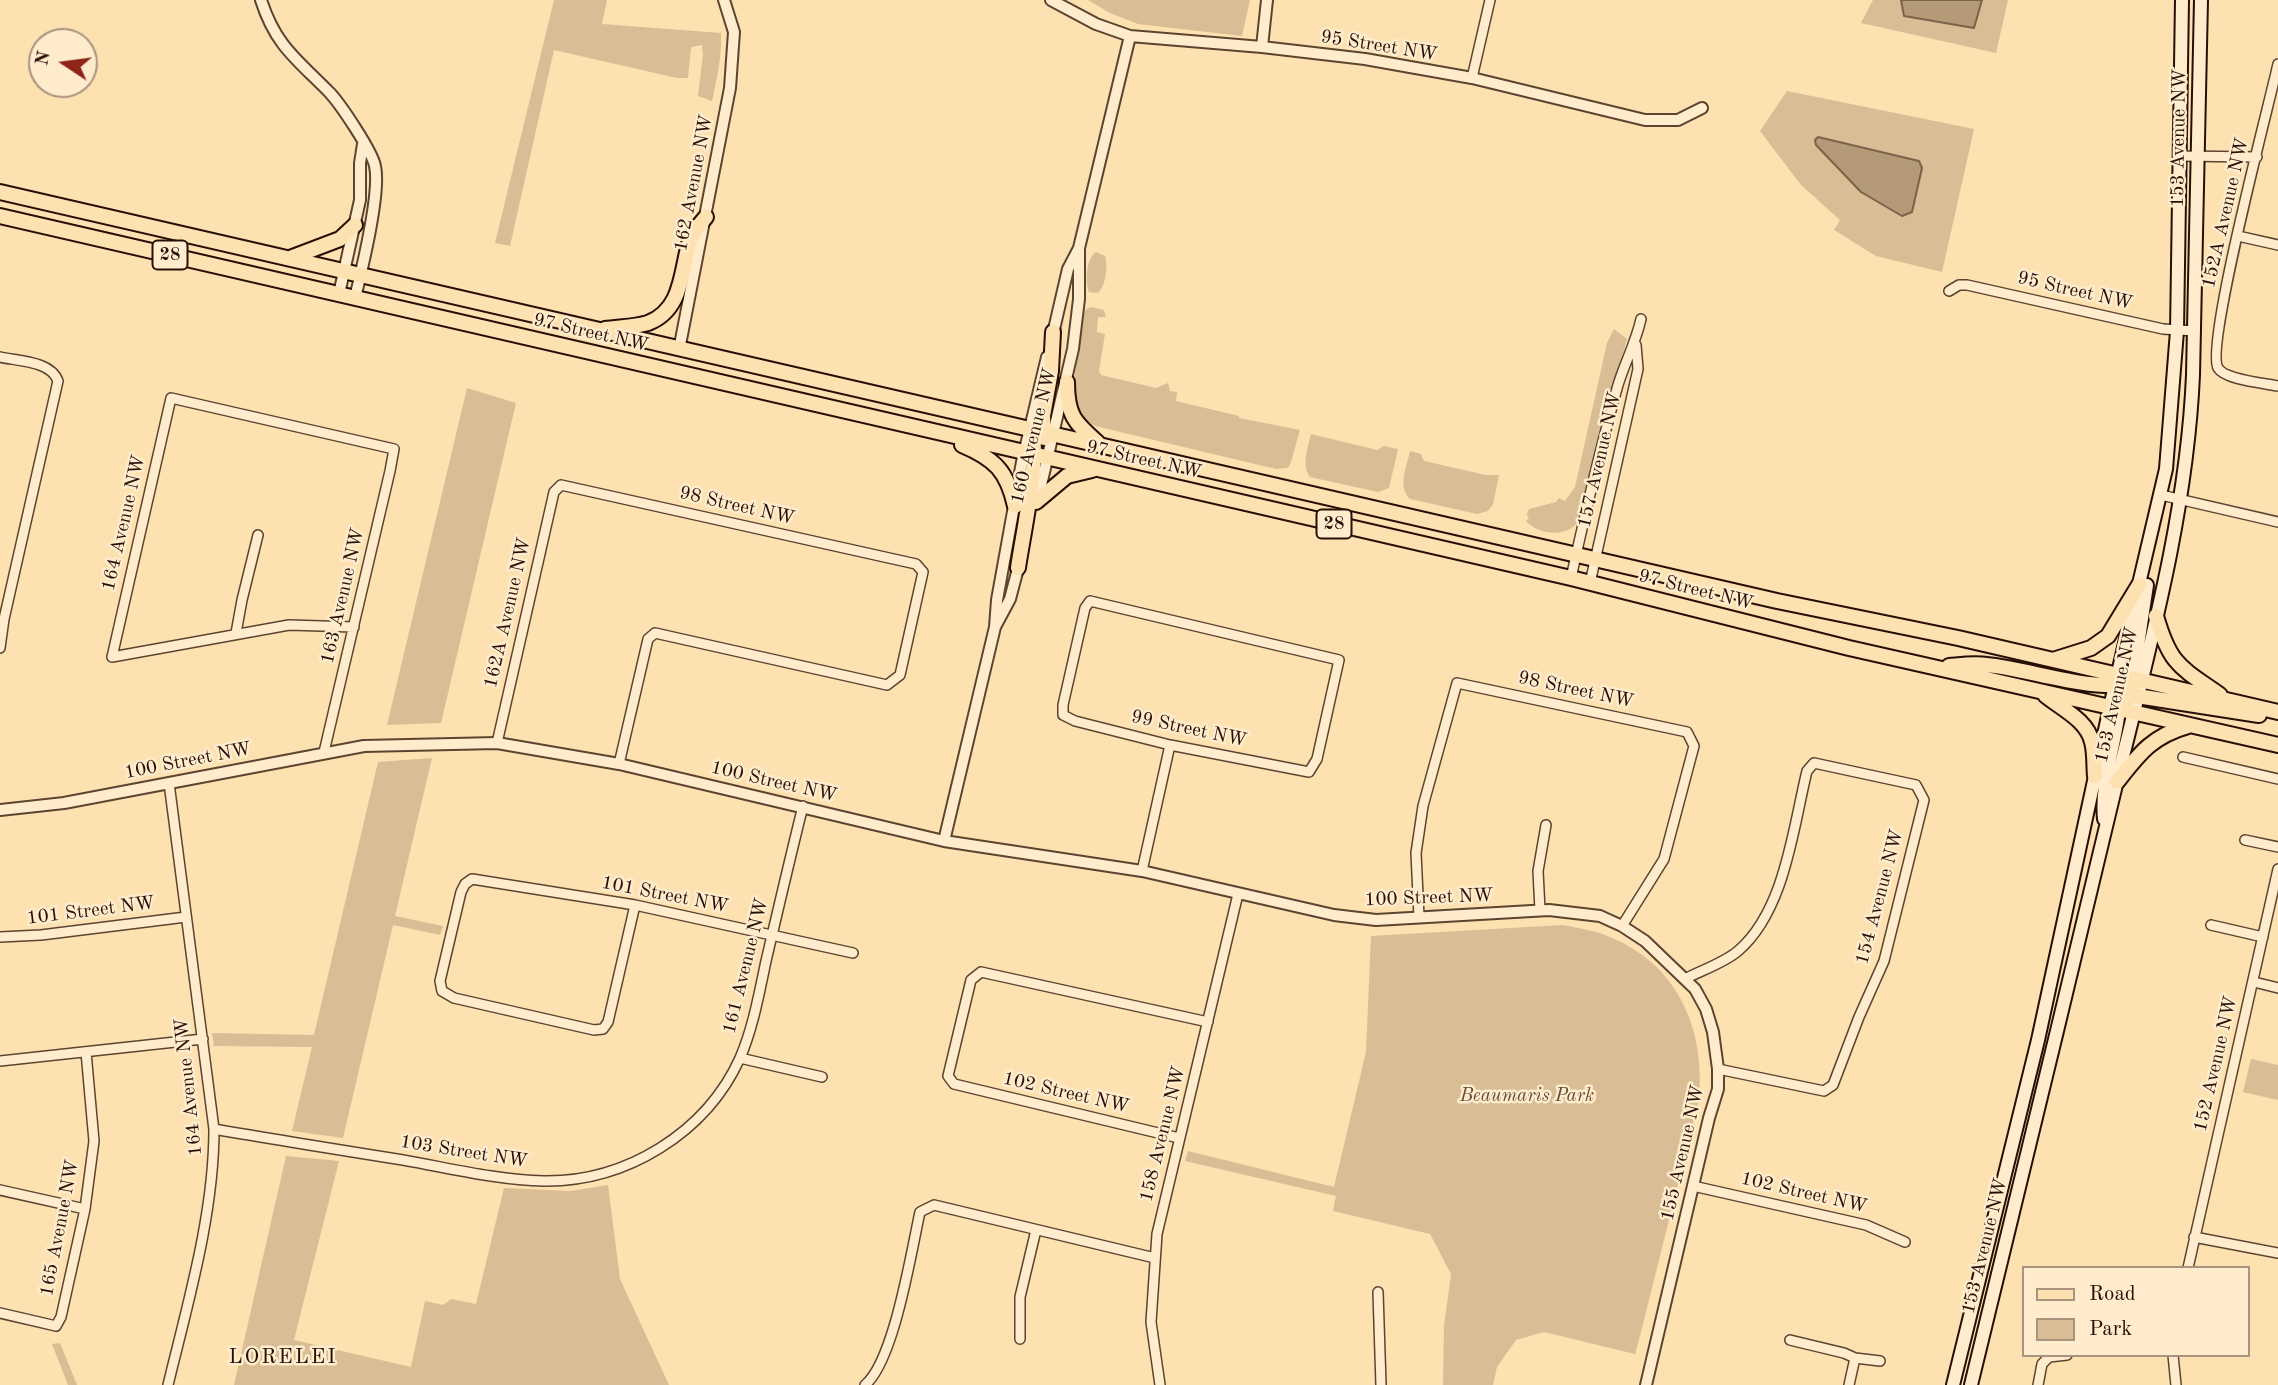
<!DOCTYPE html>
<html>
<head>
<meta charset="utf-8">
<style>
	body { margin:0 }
	#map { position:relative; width:2278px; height:1385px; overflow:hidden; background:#fde1b1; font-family:"Old Standard TT",serif }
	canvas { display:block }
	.legend { position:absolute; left:2022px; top:1266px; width:228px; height:91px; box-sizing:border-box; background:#feeccc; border:2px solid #a8947d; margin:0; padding:9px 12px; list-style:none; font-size:21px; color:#270f06 }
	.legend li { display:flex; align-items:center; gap:14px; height:35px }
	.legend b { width:35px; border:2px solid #a8947d }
	.north { position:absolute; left:28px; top:28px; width:70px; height:70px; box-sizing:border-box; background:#feeccc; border:2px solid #a8947d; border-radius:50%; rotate:283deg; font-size:19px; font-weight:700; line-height:28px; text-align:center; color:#270f06 }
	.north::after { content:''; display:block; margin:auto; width:24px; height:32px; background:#8f2418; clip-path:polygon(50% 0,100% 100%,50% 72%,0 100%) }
</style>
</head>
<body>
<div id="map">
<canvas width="2278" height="1385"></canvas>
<ul class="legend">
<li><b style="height:9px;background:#fde1b1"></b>Road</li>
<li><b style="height:19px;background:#d9bd94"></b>Park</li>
</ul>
<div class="north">N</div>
</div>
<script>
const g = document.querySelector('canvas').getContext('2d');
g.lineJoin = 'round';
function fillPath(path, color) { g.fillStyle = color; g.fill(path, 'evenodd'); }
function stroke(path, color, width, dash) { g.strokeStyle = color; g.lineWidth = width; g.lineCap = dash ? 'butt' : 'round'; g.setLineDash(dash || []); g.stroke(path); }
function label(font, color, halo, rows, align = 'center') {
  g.font = font + ' "Old Standard TT",serif'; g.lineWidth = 5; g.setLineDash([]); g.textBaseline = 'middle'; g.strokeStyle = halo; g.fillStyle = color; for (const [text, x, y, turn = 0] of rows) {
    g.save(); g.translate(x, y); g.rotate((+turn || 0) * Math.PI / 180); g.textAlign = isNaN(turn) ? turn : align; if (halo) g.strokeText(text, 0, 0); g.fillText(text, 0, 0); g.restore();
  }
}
const green = new Path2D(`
	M554 0H607L602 24 721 33C722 56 717 78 712 101L698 96 703 55 702 45 691 47 688 78H677L554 50 510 246 495 243Z
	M1088 0H1250L1242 36 1138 24 1110 13Z
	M1873 0H2008L1996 53 1861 23Z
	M1787 91 1974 129 1942 272 1876 256 1834 230 1840 220 1801 185 1760 131Z
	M1096 252 1105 256C1108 266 1106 286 1098 293L1089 292C1085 281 1086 259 1096 252Z
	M1091 307 1104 310 1106 317H1098L1097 332 1105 334 1099 371 1101 375 1156 388 1168 383 1170 391 1177 392 1176 401 1239 416V418L1300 430 1290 465 1287 468 1276 469 1095 426 1076 415 1071 396 1085 310Z
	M1614 329 1627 339 1602 424 1578 522C1566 538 1539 535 1526 521L1529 518 1527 514 1529 509 1556 502 1559 498 1565 501 1575 487 1607 343Z
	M467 388 516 403 441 723 387 725Z
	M1311 434 1377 450 1384 446 1398 449 1389 488 1378 492 1310 477C1301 464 1308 448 1311 434Z
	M1410 451 1421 454 1424 461 1486 475H1499L1493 504 1488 511 1477 514 1410 499C1397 487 1407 466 1410 451Z
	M432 758 395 916 443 926 440 935 393 925 343 1138 292 1131 312 1047 214 1046 212 1033 314 1035 378 762Z
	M1563 925C1577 928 1592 930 1605 935 1677 962 1706 1028 1699 1100L1640 1336 1635 1354 1544 1332 1516 1340 1497 1367 1493 1385H1443L1444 1326 1451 1274 1430 1234 1333 1211 1336 1196 1185 1161 1188 1151 1334 1187 1366 1052 1371 936Z
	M2251 1059 2278 1065V1100L2243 1092Z
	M286 1156 339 1161 294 1340 411 1367 425 1301 443 1305 451 1299 476 1304 504 1188 570 1191 608 1185 620 1279 669 1385H234Z
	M60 1343 77 1385H68L52 1344Z`);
const water = new Path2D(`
	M1901 0H1982L1974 28 1904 16Z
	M1818 137 1919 161 1922 168 1912 212 1902 216 1861 192 1816 145 1815 140Z`);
const minor = new Path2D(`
	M2278 64C2269 105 2205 346 2218 368 2225 380 2264 383 2278 386
	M1472 78 1490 0
	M2179 156 2257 157
	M2238 236 2278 245
	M1949 291 1959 285H1967L2163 329 2195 331
	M0 357C18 361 51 361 58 381L4 619 0 648
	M2161 495 2278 522
	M1571 578C1585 514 1600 449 1618 385 1625 362 1636 342 1641 319
	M1590 583 1638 369 1636 345
	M1090 601 1339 660 1317 759 1309 772 1170 745 1075 721 1063 715V705L1085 608Z
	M236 633 242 600 258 535
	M497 743 554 492 561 485 916 564 923 572 900 675 887 685 655 633 648 639 619 764
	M324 752C346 658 368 565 390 471L394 449 171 398 112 657 289 625 354 627
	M2183 757 2278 779
	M2245 840 2278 847
	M1142 871 1170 745
	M635 905 608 1022 603 1029 594 1030 454 998 442 991 440 981 461 892 465 884 472 879 635 905 853 953
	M1540 910 1538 871 1546 825
	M1419 917 1416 853 1423 806 1457 683 1687 732 1694 746 1664 859 1622 926
	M2211 925 2263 937
	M0 937 41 935 186 917
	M1685 979C1702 970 1724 963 1738 951 1785 911 1793 828 1807 771L1814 763 1916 785 1924 800 1884 961 1859 1017 1833 1085 1824 1091 1718 1069
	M2254 982 2278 988
	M740 1058 822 1077
	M0 1061 203 1039
	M214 1129C277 1140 340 1150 403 1160 449 1168 497 1180 544 1181 626 1182 706 1133 740 1058 753 1028 759 994 766 961 778 910 790 858 803 806
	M1179 1138 954 1084 948 1076 971 980 981 972 1208 1022
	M1693 1186 1866 1225 1905 1242
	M0 1190 85 1209
	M2194 1237 2278 1253
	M2188 1268 2278 869
	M1378 1292 1381 1385
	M0 1313 56 1326 61 1317 85 1209 94 1141 86 1052
	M1020 1339V1297L1036 1230
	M1790 1340 1844 1353 1855 1358 1849 1385
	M2173 1355 2176 1385
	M1855 1358 1880 1361
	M168 1385C188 1302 214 1214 214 1129L169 783
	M865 1385C894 1361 911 1253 920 1212L934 1205 1155 1258
	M1160 1385 1151 1322 1157 1234 1238 894
	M2038 1385 2042 1364 2049 1357 2067 1355`);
const tertiary = new Path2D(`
	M261 0C276 47 298 60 330 93 341 105 372 151 375 166 381 192 362 269 355 298
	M1051 0 1096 24 1130 36 1262 47 1365 59 1472 78 1645 120H1678L1702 108
	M1262 47 1267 0
	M339 294 360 200V163L363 144
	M1052 338 1068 269 1079 248
	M679 350 730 88 734 32 724 0
	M1037 502 1073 349 1079 299V248L1130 36
	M995 627 1010 599 1020 561
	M0 810 64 803 364 746 497 743 619 764 944 841 1142 871 1334 915 1376 920 1549 910 1600 916 1622 926 1645 941 1695 989 1706 1009 1713 1032 1718 1069V1089L1709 1118 1646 1385
	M944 841 995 627 997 600 1022 462 1047 357`);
const secondary = new Path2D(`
	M2132 685 2147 585
	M2104 819C2100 779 2118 740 2120 699
	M1953 1385 2038 1040 2110 707 2166 469 2177 331 2182 0
	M1971 1385C2019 1186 2068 988 2115 789 2148 653 2187 515 2193 375L2201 0`);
const primary = new Path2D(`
	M0 192 1777 601 1958 638 2278 712
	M0 216 1571 578 1849 648 2278 745
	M290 258 340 239 355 225
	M605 329C618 327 635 327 648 323 682 310 681 273 689 244 692 233 699 225 706 217
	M1067 382C1067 415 1074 422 1098 443
	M1044 438 1043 416 1051 371 1053 332
	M962 445C995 459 1007 471 1015 506
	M1036 502 1067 476 1092 470
	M1018 568C1021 544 1043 443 1030 429
	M2156 616C2170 665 2180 667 2220 695
	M2056 659 2091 648 2108 636 2139 585
	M1949 666C1961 665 1974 663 1987 665 2030 669 2095 694 2136 682
	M2045 695C2062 709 2087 720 2092 742 2095 753 2094 765 2095 776
	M2110 707 2128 697 2137 696 2259 715
	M2117 782C2139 754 2152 736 2188 726`);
const shields = [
	[170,255,35],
	[1334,524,35]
];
const shieldNames = [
	["28",170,255],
	["28",1334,524]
];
const streetNames = [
	["95 Street NW",1379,46,9],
	["153 Avenue NW",2179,138,-89],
	["162 Avenue NW",694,183,-79],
	["152A Avenue NW",2226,213,-77],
	["95 Street NW",2075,291,13],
	["97 Street NW",591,333,13],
	["160 Avenue NW",1034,436,-76],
	["97 Street NW",1144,460,13],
	["157 Avenue NW",1600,460,-77],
	["98 Street NW",737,506,13],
	["164 Avenue NW",124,523,-77],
	["97 Street NW",1696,590,14],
	["163 Avenue NW",343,596,-77],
	["162A Avenue NW",508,613,-77],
	["98 Street NW",1576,690,12],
	["153 Avenue NW",2117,695,-77],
	["99 Street NW",1189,729,12],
	["100 Street NW",188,761,-11],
	["100 Street NW",774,782,13],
	["101 Street NW",665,895,11],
	["154 Avenue NW",1880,897,-75],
	["100 Street NW",1429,898,-2],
	["101 Street NW",91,911,-7],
	["161 Avenue NW",746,966,-76],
	["152 Avenue NW",2216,1064,-77],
	["164 Avenue NW",189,1087,-96],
	["102 Street NW",1066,1093,13],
	["158 Avenue NW",1163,1134,-76],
	["103 Street NW",464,1152,9],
	["155 Avenue NW",1683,1153,-77],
	["102 Street NW",1804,1193,13],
	["165 Avenue NW",60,1228,-79],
	["153 Avenue NW",1985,1246,-76]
];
const parkNames = [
	["Beaumaris Park",1527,1096]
];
const neighbourhoodNames = [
	["LORELEI",283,1357]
];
fillPath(green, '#d9bd94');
fillPath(water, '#b49a77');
stroke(water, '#7c624a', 2);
stroke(minor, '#5c4431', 12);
stroke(tertiary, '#5c4431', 14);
stroke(secondary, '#270f06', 16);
stroke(primary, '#270f06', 18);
stroke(minor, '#feeccc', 9);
stroke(tertiary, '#feeccc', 10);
stroke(secondary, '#feeccc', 12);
stroke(primary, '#fde1b1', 14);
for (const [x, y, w] of shields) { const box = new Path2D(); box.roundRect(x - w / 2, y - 14.5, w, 29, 5); g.fillStyle = '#feeccc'; g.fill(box); stroke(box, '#270f06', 2); }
label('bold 18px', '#270f06', null, shieldNames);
label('19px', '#270f06', '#feeccc', streetNames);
label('italic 19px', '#654c38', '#feeccc', parkNames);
g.letterSpacing = '2px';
label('21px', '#270f06', '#feeccc', neighbourhoodNames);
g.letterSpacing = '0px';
</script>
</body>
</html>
